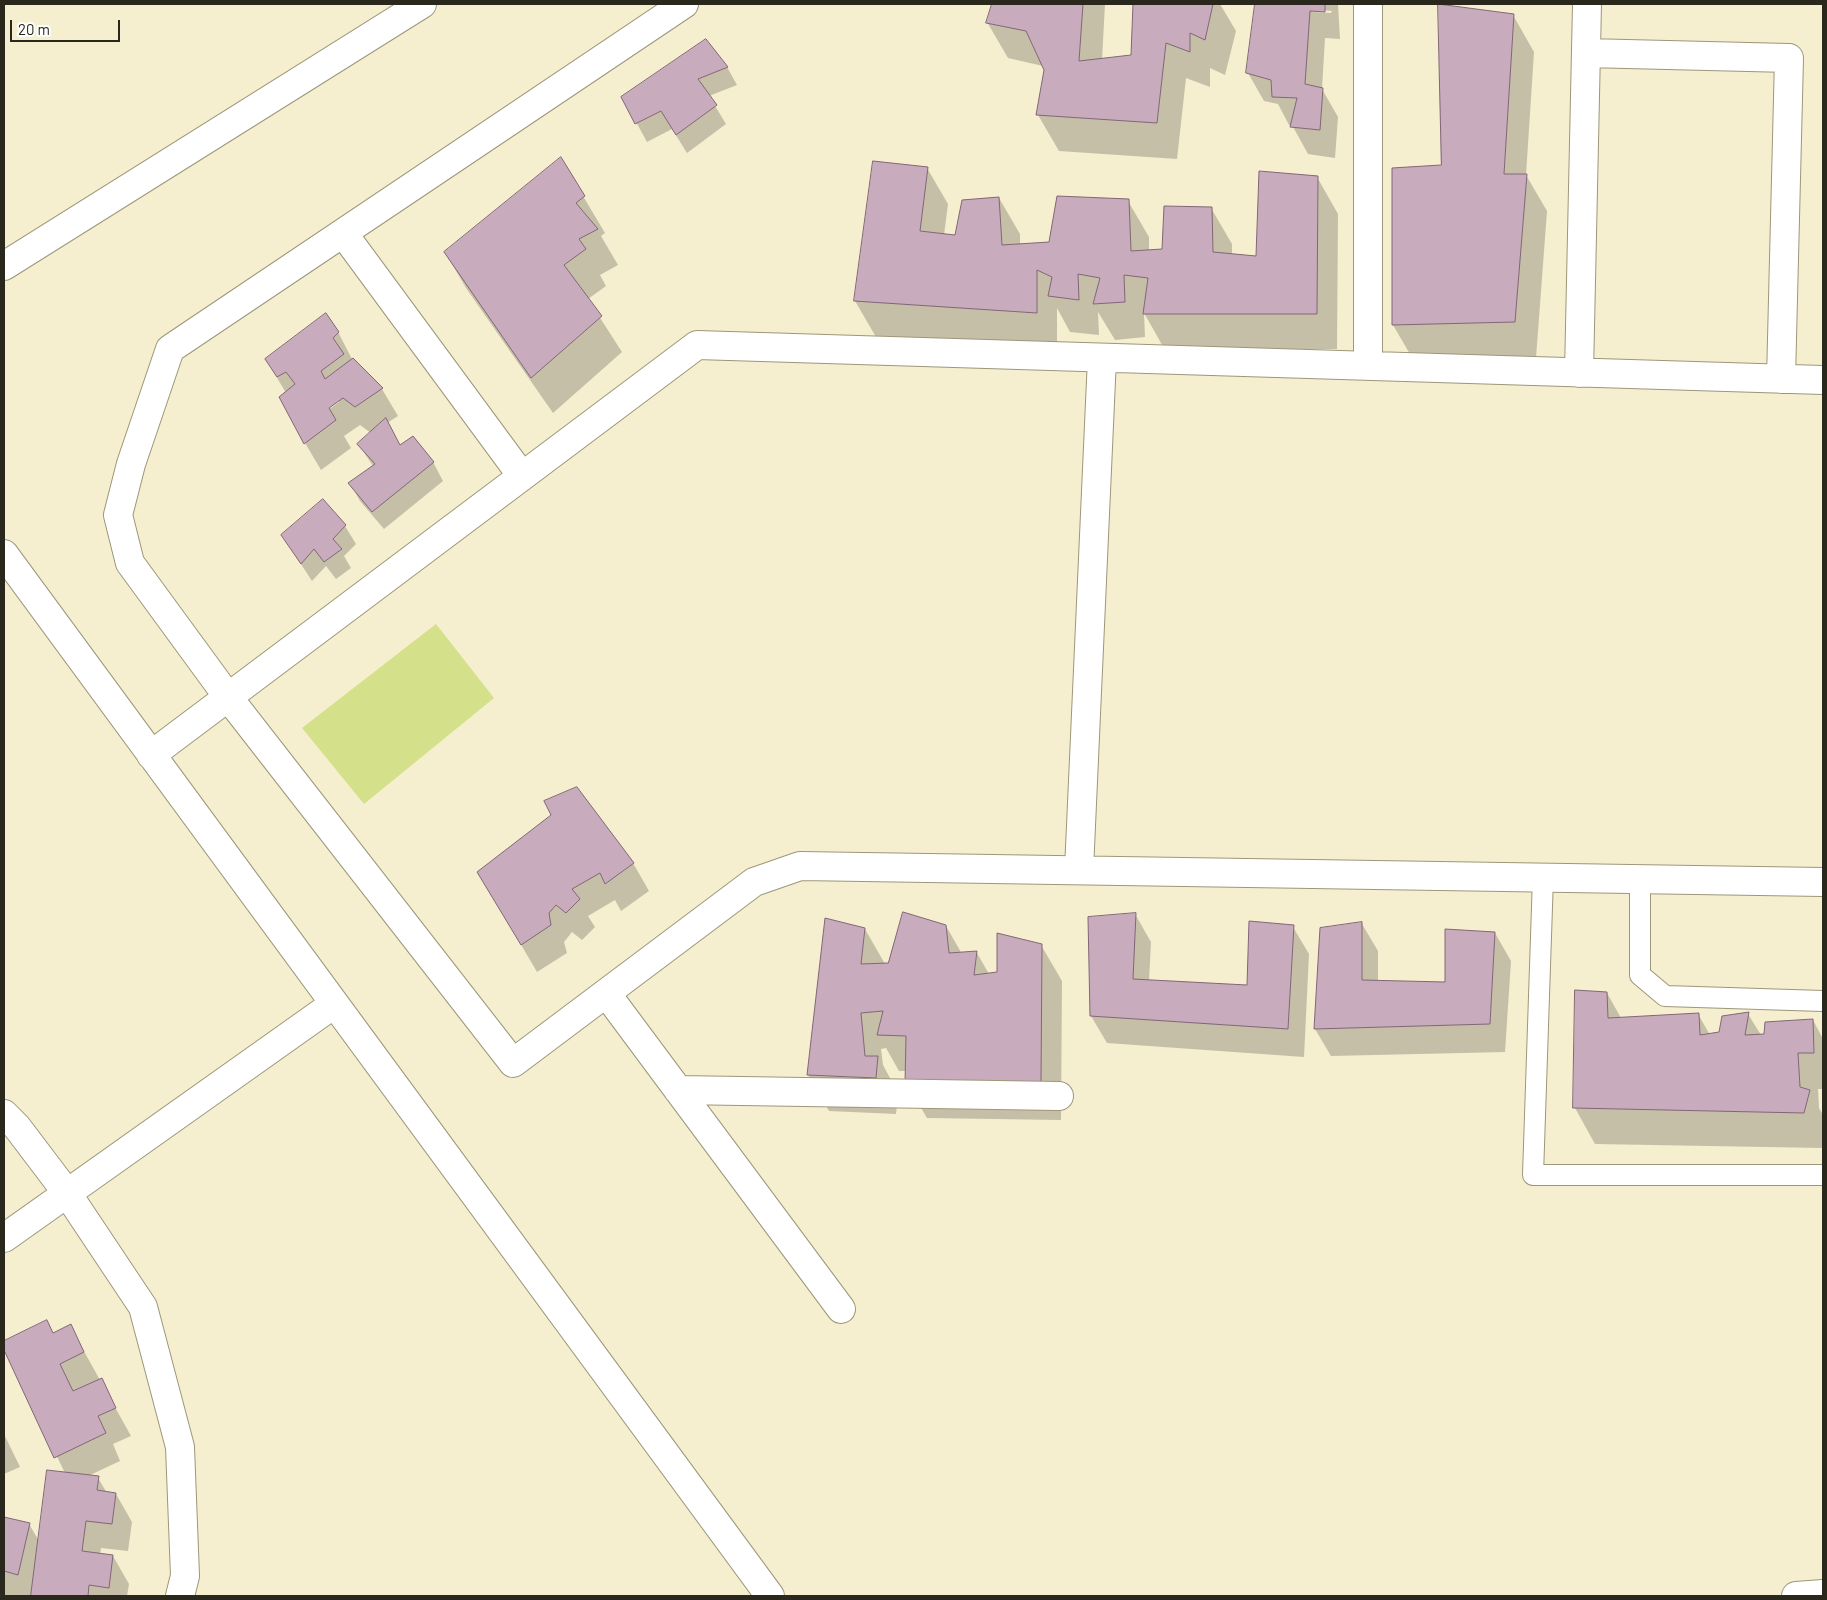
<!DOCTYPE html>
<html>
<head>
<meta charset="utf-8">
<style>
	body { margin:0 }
	#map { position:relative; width:1827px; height:1600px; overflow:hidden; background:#f5efd0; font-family:Barlow,sans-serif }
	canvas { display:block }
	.frame { position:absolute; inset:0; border:5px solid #2a281c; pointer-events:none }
	.scale { position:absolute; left:10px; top:20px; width:110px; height:22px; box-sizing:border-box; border:2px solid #2a281c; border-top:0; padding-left:6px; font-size:15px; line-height:18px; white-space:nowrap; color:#2a281c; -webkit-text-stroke:4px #fff; paint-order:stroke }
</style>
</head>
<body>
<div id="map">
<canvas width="1827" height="1600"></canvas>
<div class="frame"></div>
<div class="scale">20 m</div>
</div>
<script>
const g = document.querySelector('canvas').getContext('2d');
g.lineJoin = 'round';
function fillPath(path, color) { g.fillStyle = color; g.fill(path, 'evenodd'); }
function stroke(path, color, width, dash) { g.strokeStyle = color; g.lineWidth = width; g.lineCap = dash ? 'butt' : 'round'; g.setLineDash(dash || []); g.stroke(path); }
const green = new Path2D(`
	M436 624 494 698 364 804 302 728Z`);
const shadow = new Path2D(`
	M993 4H1105L1102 60 1132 56 1134 4H1220L1236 31 1225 75 1210 68V87L1186 78 1177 159 1059 151 1038 115 1045 70 1043 66 1008 58 987 22Z
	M1256 4H1338L1340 39 1325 38 1322 89 1338 117 1335 158 1308 154 1292 125H1289L1278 104 1264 101 1248 73ZM1312 9 1332 11 1331 13 1312 12Z
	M1513 15 1534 52 1526 175 1547 211 1536 358 1414 361 1393 325 1442 166Z
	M727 67 737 85 709 96 726 124 687 153 672 129 647 142 623 98Z
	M561 159 605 233 601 236 618 265 600 275 606 286 588 299 622 352 553 413 466 288 445 252Z
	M927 168 948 204 944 235 956 237 999 198 1020 234V245L1050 243 1128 201 1149 237V251H1163L1211 208 1232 244V255L1257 257 1317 177 1338 214 1337 349 1165 350 1144 313 1145 337 1115 340 1098 312 1099 335 1070 332 1057 308V348L876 337 855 301Z
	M338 332 353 361 382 389 398 416 387 423 400 446 433 462 443 481 384 529 360 501 350 483 373 466 359 445 371 433 360 425 344 436 351 448 321 470 305 443 286 393 266 359ZM339 399V402L324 413 323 411Z
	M323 501 345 526 356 544 344 556 351 568 336 579 326 566 312 581 282 535Z
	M553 815 633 863 649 891 621 911 615 900 588 916 595 927 582 940 572 932 564 942 567 953 537 972 495 900Z
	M1135 914 1151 942 1149 981 1248 986 1293 927 1309 954 1304 1057 1107 1043 1091 1016Z
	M826 920 865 929 885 964H889L946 926 962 954 977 953 989 974 998 973 1041 945 1062 981 1061 1120 927 1118 906 1082 907 1071H899L886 1048 881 1049 883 1065 898 1093 896 1114 829 1111 808 1075Z
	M1362 924 1378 951V982L1446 984 1495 933 1511 961 1505 1052 1331 1056 1315 1029Z
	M1576 992 1607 993 1621 1018 1698 1014 1710 1035 1720 1033 1748 1014 1761 1035 1813 1020 1823 1039V1089H1818L1819 1108 1823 1115V1148L1595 1144 1575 1108Z
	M46 1321 53 1334 70 1326 131 1436 113 1444 120 1461 88 1476 98 1478 107 1493 116 1494 132 1522 128 1551 101 1548 100 1555 113 1556 129 1584 127 1596 4 1595V1519L29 1524 39 1541 65 1473 4 1348V1342Z
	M4 1434 20 1467 4 1474Z`);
const building = new Path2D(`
	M992 4H1083L1079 61 1131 55 1133 4H1213L1205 40 1190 33V52L1166 43 1157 123 1036 115 1044 70 1026 31 986 23Z
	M1255 4H1325V12L1310 11 1305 84 1323 88 1320 130 1290 127 1297 98 1272 97 1271 80 1246 73Z
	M1438 4 1514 14 1504 174H1527L1515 322 1392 325V168L1441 165Z
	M706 39 728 67 698 79 717 105 676 135 661 111 635 124 621 97Z
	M561 157 585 196 576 203 598 229 579 239 586 249 564 265 602 316 531 378 444 252Z
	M873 161 928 167 920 231 955 235 962 200 999 197 1002 245 1049 242 1057 196 1129 199 1131 251 1162 249 1164 206 1212 207 1213 252 1256 256 1259 171 1318 176 1317 314H1143L1148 278 1124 275 1125 302 1093 304 1100 278 1078 274 1079 300 1048 296 1052 277 1037 270V313L854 301Z
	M326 313 339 332 333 338 344 354 321 371 325 379 353 358 383 388 355 407 343 398 329 408 336 420 304 444 279 397 295 384 286 372 277 377 265 359Z
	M386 418 400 445 413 436 434 462 372 512 348 483 375 464 357 444Z
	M323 499 346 525 333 539 342 549 324 562 314 549 301 564 281 535Z
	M577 787 634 863 605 884 600 873 572 889 580 899 566 913 556 905 549 913 551 925 521 945 477 872 551 815 544 801Z
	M903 912 946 925 949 953 977 951 974 975 997 972V933L1042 944 1041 1084 905 1083 906 1036 877 1035 883 1011 861 1013 865 1056H878L876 1078 807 1075 825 918 865 928 861 964 888 963Z
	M1136 913 1133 979 1247 985 1249 921 1294 925 1288 1029 1090 1016 1088 917Z
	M1362 922V980L1445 982V929L1495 932 1490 1024 1314 1029 1320 928Z
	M1575 990 1607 992 1608 1018 1699 1013 1700 1035 1719 1032 1722 1016 1749 1012 1745 1035 1764 1034 1765 1022 1813 1019 1814 1053H1798L1800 1087 1810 1090 1804 1113 1573 1108Z
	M47 1320 53 1333 71 1324 84 1352 60 1364 73 1391 102 1378 116 1408 98 1416 106 1433 54 1458 4 1350V1341Z
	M47 1470 99 1476 97 1490 116 1493 112 1524 86 1521 82 1551 113 1555 109 1588 89 1585 88 1596H31Z
	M4 1517 30 1523 18 1575 4 1571Z`);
const service = new Path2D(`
	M1543 877 1533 1175H1823
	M1640 879V975L1665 996 1823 1001`);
const minor = new Path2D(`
	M684 4 170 349 131 464 118 515 130 563 228 697 513 1063 754 882 800 866 1823 882
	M1368 4V366
	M1586 53 1789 58 1781 379
	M343 233 522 476
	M1579 373 1587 4
	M4 554 770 1596
	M151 755 697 345 1823 380
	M1079 870 1102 358
	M606 993 841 1309
	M678 1090 1059 1096
	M4 1114 17 1127 67 1193 143 1307 180 1447 185 1576 180 1596
	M4 1238 334 1004
	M1796 1596 1823 1594`);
const tertiary = new Path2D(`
	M4 266 422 4`);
fillPath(green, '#d5e08a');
fillPath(shadow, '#0003');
fillPath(building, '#c8abbc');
stroke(building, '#816676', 1);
stroke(service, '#9c977a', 22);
stroke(minor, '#9c977a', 30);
stroke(tertiary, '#9c977a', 30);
stroke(service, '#fff', 20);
stroke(minor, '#fff', 28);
stroke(tertiary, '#fff', 28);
</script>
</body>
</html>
